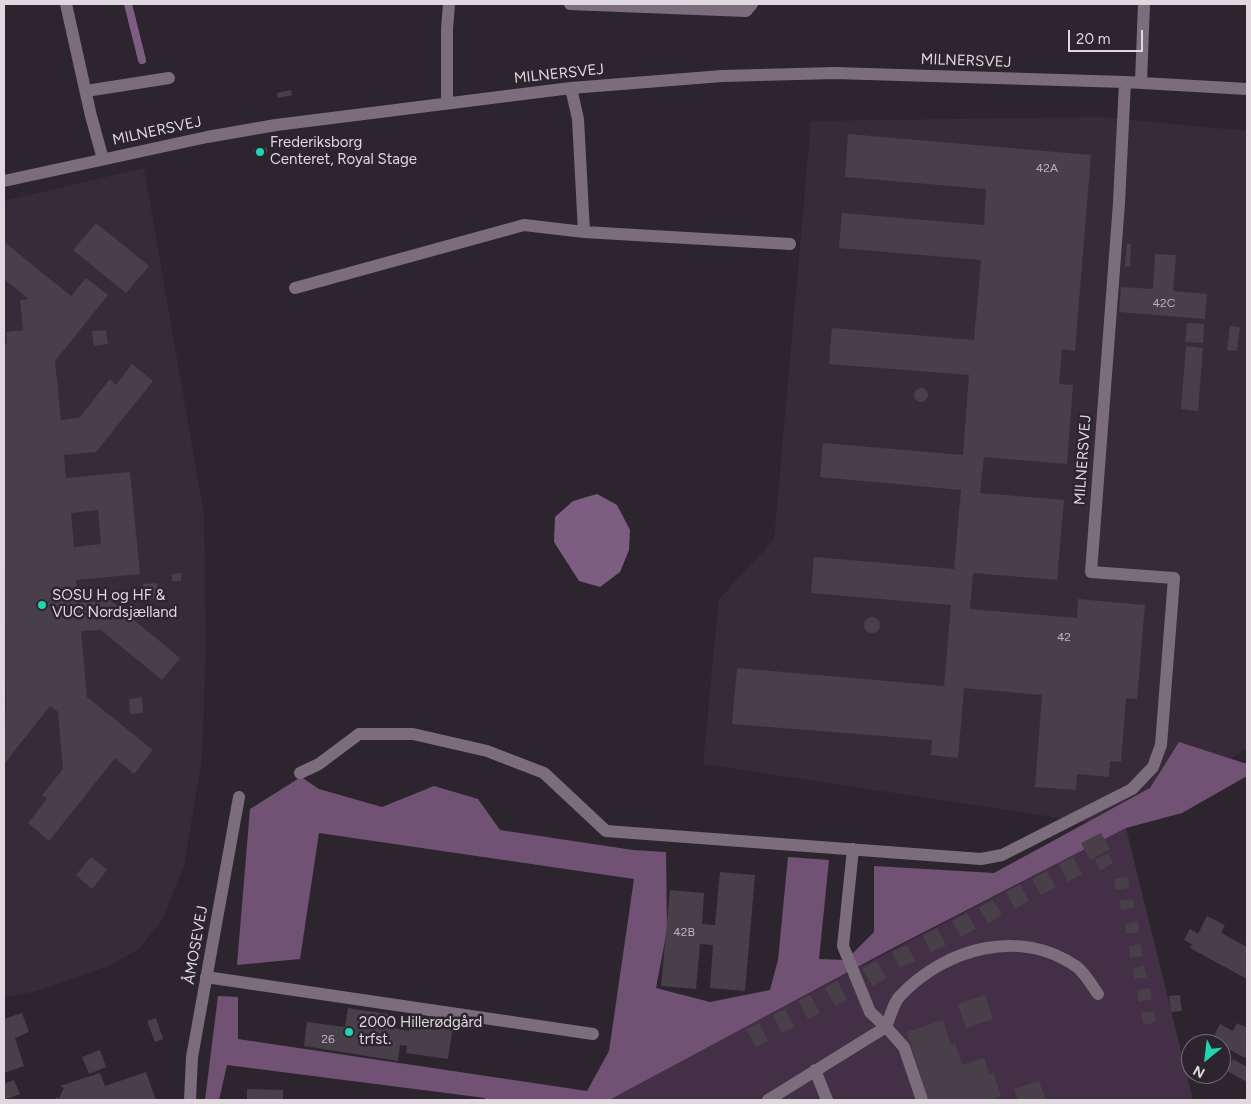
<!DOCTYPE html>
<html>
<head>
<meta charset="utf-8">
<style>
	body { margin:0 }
	#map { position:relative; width:1251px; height:1104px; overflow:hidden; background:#2d252e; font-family:Figtree,sans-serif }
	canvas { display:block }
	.frame { position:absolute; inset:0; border:5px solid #dfd9df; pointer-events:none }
	.north { position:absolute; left:1181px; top:1034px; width:50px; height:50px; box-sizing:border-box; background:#2d252e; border:1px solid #746d75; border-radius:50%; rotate:209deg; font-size:14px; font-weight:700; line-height:20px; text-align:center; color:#dfd9df }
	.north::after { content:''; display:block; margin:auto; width:18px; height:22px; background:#22d5af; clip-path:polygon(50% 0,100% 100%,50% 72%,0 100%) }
	.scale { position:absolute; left:1068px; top:30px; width:75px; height:22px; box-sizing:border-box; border:2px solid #dfd9df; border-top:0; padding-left:6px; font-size:15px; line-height:18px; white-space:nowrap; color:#dfd9df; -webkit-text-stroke:4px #2d252e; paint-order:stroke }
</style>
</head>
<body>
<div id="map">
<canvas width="1251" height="1104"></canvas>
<div class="frame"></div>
<div class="north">N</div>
<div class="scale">20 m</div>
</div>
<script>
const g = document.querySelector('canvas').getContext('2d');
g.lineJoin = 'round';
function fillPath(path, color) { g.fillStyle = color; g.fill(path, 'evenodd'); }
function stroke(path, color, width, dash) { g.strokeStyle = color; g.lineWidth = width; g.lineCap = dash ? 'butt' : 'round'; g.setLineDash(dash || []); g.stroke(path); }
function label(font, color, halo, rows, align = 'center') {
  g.font = font + ' Figtree,sans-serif'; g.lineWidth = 5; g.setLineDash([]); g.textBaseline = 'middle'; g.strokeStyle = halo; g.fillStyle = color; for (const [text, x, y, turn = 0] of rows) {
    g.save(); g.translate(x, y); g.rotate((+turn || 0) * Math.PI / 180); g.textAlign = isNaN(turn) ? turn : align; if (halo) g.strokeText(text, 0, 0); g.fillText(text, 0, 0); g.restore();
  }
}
const built = new Path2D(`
	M1100 117 1247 131V748L1126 828 703 764 719 599 774 540 811 121Z
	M144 168 204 515 206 645 202 758 184 865 162 920 140 948 111 965 37 991 4 997V201Z`);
const green = new Path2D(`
	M1126 828 1193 1100H605Z`);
const forest = new Path2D(`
	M1179 742 1247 764V776L1182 813 1126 828 893 948 609 1100H485V1098L227 1065 219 1100H205L218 996 238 997V1039L587 1091 609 1051 634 879 319 833 300 959 237 965 250 809 301 777 319 789 382 807 434 786 478 799 500 830 633 850 666 852 667 930 656 988 710 1002 770 990 778 960 788 857 829 860 819 959 846 960 874 932V866L994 873 1150 788Z`);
const water = new Path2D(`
	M597 494 617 505 630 530 629 550 620 572 600 587 579 581 554 542 555 517 573 501Z`);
const stream = new Path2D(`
	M128 4 142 60`);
const building = new Path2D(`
	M291 90 292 95 278 98 277 93Z
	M848 134 1091 155 1075 351 1062 349 1059 384 1073 385 1067 464 984 457 980 493 1064 500 1057 580 973 573 970 609 1077 618 1078 599 1145 605 1137 699 1126 698 1121 762 1110 761 1109 777 1077 774 1076 790 1035 787 1042 695 964 688 958 758 931 755 932 740 732 724 737 668 944 686 951 605 811 593 814 557 954 569 961 490 820 477 823 443 963 455 969 375 829 364 832 328 974 340 981 260 839 248 842 213 984 225 986 189 845 177Z
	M266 147 268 152 255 156 253 150Z
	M96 223 149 266 126 293 73 250Z
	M4 242 71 296 86 278 108 295 55 361 61 420 79 418 110 379 116 385 132 364 153 381 96 452 64 455 66 478 130 472 140 574 76 580 78 603 110 600 180 658 162 680 101 630 81 631 87 697 153 750 134 774 115 758 49 841 28 823 47 799 42 795 63 769 58 712 50 706 4 764 6 707 4 345 7 344 6 332 23 330 20 300 29 299 4 279ZM98 510 101 544 74 547 71 513Z
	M1127 243 1131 244 1130 267 1125 266Z
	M1155 254 1176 255 1173 291 1207 294 1205 319 1119 312 1121 287 1153 289Z
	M1187 323 1204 324 1203 343 1185 342Z
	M1230 326 1240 327 1237 351 1227 350Z
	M106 330 108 344 94 346 92 331Z
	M1186 346 1203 348 1198 411 1181 409Z
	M914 395a7 7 0 1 1 14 0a7 7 0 1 1-14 0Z
	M181 573V581H172V574Z
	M157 583 159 597 144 599 143 584Z
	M864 625a8 8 0 1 1 16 0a8 8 0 1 1-16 0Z
	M142 697 143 713 130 714 129 699Z
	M1101 833 1110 849 1090 860 1081 843Z
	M1108 853 1113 863 1100 871 1095 860Z
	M91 857 107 870 92 889 76 875Z
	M1073 857 1082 874 1068 882 1059 864Z
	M1047 871 1056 887 1041 895 1032 879Z
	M720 872 755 875 745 991 710 988 713 945 700 944 696 989 661 986 670 890 704 893 702 924 715 925Z
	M1128 877 1129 888 1116 890 1114 879Z
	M1020 884 1029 901 1015 909 1006 892Z
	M1133 899 1134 908 1121 910 1119 901Z
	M993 900 1002 915 988 923 979 908Z
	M967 913 976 929 961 937 952 921Z
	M1207 916 1225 925 1221 933 1247 947V979L1190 948 1192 944 1184 940 1190 929 1198 934Z
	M1138 921 1139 932 1126 934 1125 924Z
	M937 928 946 945 931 952 923 936Z
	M1141 944 1143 956 1130 958 1129 946Z
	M907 945 915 961 900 968 892 952Z
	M876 961 887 978 873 986 862 969Z
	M1144 966 1147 977 1135 979 1133 968Z
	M837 981 847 1000 835 1006 825 988Z
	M1150 988 1152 999 1139 1002 1137 990Z
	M810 995 820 1013 808 1019 798 1001Z
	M985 995 993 1019 966 1028 958 1004Z
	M1180 995 1182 1011 1171 1012 1169 996Z
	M348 1008 394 1015 392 1028 409 1031 410 1019 453 1026 448 1059 406 1053 407 1046 400 1045 398 1061 304 1046 307 1022 345 1027Z
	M785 1009 794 1027 782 1033 773 1015Z
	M1154 1011 1156 1022 1144 1025 1141 1013Z
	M22 1013 29 1032 15 1038 24 1066 4 1073V1019Z
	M156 1018 163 1039 155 1042 147 1021Z
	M943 1020 951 1045 955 1043 962 1065 984 1058 989 1074 993 1072 1001 1096 996 1097 998 1100H928L907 1032Z
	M759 1023 768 1041 756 1047 746 1029Z
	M1237 1023 1247 1028V1059L1212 1040 1220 1024 1233 1031Z
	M100 1050 106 1067 89 1074 82 1057Z
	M1233 1059 1247 1067V1082L1227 1071Z
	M146 1072 156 1100H57L55 1097 59 1098 64 1088 60 1086 100 1073 105 1086Z
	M14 1080 20 1094 4 1100V1084Z
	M1039 1081 1046 1100H1018L1014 1089Z
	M247 1089 283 1090V1100H247Z`);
const minor = new Path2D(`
	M66 4 91 116 103 159
	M570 4 746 11 752 4
	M1141 82 1144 4
	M571 88 578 119 584 232 790 244
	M86 91 169 78
	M447 103V29L449 4
	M4 181 207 137 276 125 571 88 722 76 835 73 1125 82 1247 89
	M295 288 524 225 584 232
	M300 773 319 764 359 734H413L487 751 544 773 606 831 981 859 1002 855 1132 789 1153 767 1161 745 1174 578 1091 572 1119 203 1125 82
	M206 977 593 1034
	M815 1070 827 1100
	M190 1100 192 1057 239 797
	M768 1100 886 1027 870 1012 843 946 853 849
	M922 1100 904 1047 886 1027C890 1018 893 1003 900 996 945 948 1020 927 1077 967 1085 973 1092 986 1098 994`);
const markers = [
	[260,152,5,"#22d5af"],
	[42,605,5,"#22d5af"],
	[349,1032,5,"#22d5af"]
];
const numberNames = [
	["42A",1047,168],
	["42C",1164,303],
	["42",1064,637],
	["42B",684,932],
	["26",328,1039]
];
const streetNames = [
	["MILNERSVEJ",966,61,2],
	["MILNERSVEJ",559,74,-6],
	["MILNERSVEJ",157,131,-12],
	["MILNERSVEJ",1083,460,-86],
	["ÅMOSEVEJ",196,945,-80]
];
const poiNames = [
	["Frederiksborg",270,143],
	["Centeret, Royal Stage",270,160],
	["SOSU H og HF &",52,596],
	["VUC Nordsjælland",52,613],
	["2000 Hillerødgård",359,1023],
	["trfst.",359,1040]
];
fillPath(built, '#382b39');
fillPath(green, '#443046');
fillPath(forest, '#715274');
fillPath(water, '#7d5d81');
stroke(stream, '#7d5d81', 8);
fillPath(building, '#483f49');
stroke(minor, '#7c6d7d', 12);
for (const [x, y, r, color] of markers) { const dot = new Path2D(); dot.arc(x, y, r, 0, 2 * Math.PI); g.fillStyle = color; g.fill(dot); stroke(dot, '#2d252e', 2); }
label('12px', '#b9b2ba', null, numberNames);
label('15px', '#dfd9df', '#2d252e', streetNames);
label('15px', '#dfd9df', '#2d252e', poiNames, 'left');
</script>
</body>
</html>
